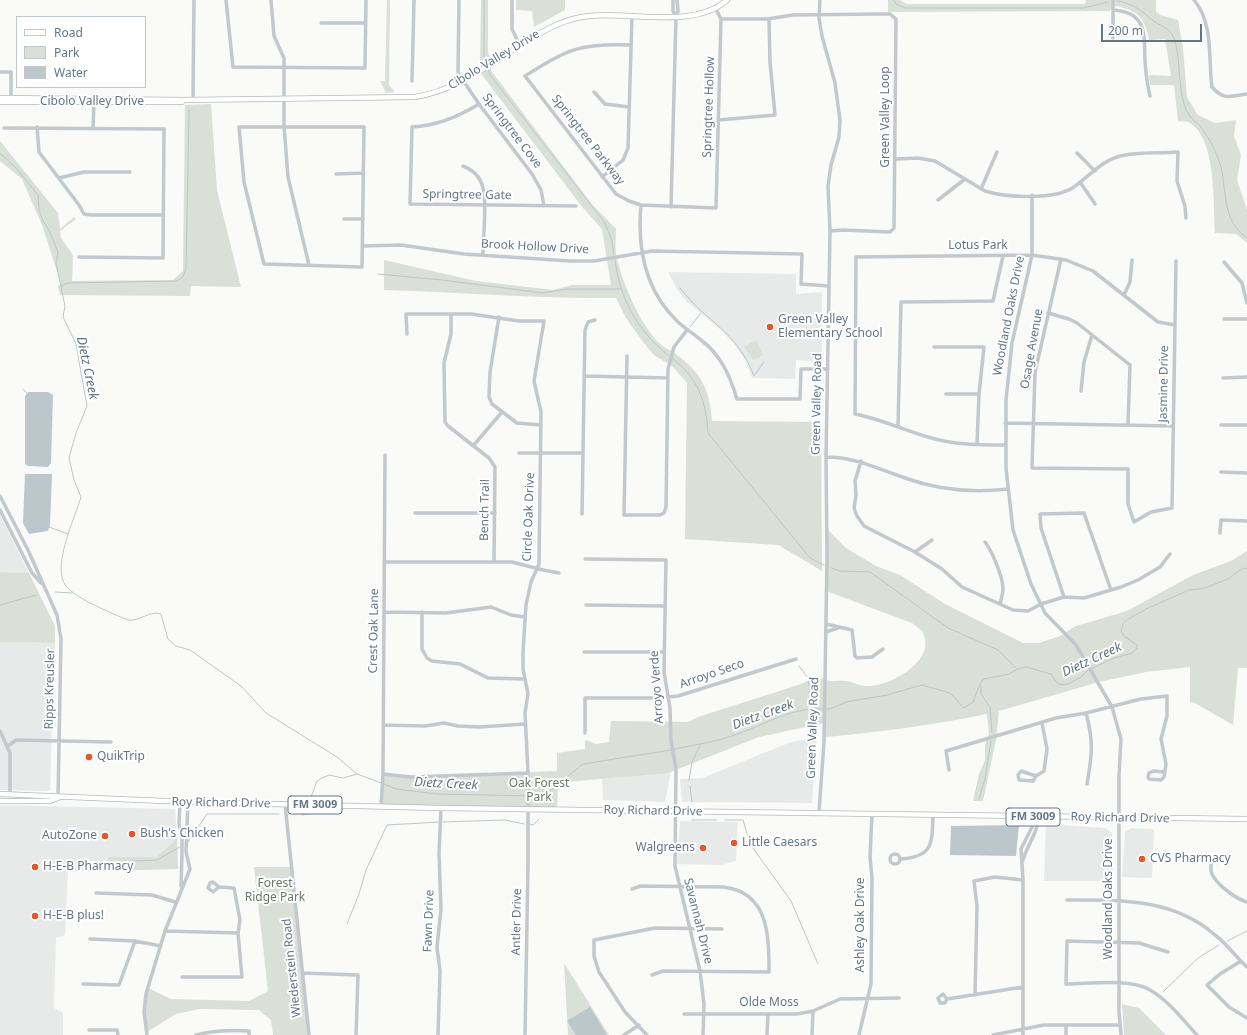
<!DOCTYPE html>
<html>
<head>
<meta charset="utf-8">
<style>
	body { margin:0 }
	#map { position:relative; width:1247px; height:1035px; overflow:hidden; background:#fafaf8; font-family:"Noto Sans",sans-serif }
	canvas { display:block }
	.legend { position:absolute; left:16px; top:16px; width:130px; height:72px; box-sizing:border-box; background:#fff; border:1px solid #c1c8cd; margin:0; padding:5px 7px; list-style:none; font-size:12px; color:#657683 }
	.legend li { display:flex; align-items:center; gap:8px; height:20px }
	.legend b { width:20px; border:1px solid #c1c8cd }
	.scale { position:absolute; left:1101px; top:24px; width:101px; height:18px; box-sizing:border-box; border:2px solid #657683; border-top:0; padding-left:5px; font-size:12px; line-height:14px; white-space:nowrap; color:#657683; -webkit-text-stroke:3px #fff; paint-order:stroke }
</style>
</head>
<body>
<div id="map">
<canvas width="1247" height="1035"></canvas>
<ul class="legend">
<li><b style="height:5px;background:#fff"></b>Road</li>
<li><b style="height:11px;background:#dadfd7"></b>Park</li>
<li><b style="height:11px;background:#bbc7cb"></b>Water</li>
</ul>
<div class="scale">200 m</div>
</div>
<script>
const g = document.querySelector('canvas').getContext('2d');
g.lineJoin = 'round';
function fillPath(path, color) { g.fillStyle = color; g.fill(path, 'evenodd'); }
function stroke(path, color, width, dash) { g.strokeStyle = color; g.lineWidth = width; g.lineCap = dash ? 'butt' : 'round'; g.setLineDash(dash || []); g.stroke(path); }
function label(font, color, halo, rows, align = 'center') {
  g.font = font + ' "Noto Sans",sans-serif'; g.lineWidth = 4; g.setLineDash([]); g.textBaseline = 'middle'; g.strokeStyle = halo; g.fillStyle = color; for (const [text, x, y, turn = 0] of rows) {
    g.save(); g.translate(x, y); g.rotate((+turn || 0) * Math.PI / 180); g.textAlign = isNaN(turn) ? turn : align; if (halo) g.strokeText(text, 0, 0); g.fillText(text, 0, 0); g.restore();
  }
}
const built = new Path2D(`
	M668 272 796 274V294L822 292V362L796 360 795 379 752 378 745 360 735 345 721 330 686 301 677 289Z
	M0 515 29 573 0 572Z
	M0 642 55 643 50 791 0 790Z
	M817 738 812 803 682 802 680 779 702 778 791 742Z
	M671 771 665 802 603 800 602 779Z
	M0 805 175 809 177 834 175 842 156 857H109L102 871H68L65 935 56 938 54 1008 63 1013V1035H0Z
	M680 821 738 822 736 861 721 865 677 864Z
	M1046 824 1106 828 1112 833 1113 881H1044Z
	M1131 828 1154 829 1152 878 1122 877 1125 832Z`);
const green = new Path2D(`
	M387 0H390L389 85 395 92 386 93 380 81H385Z
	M481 0H488V53L490 57 480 63Z
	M516 0H565V10L534 27 532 11 516 10Z
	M888 0H900L906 4H1085L1086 0H1156V11L1160 15 1178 20 1183 48 1187 97 1198 115 1215 123 1236 120 1234 136 1241 155 1237 180 1247 210V243L1236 234 1215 233C1213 205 1217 140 1190 123 1187 121 1182 122 1178 121L1174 85H1150L1149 75 1171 76 1165 39 1149 40C1145 17 1138 11 1116 6L1109 11 888 12Z
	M489 65 492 72 591 203 616 229C616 237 615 246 616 254 621 280 640 325 660 344 664 348 671 350 676 354 701 373 710 389 712 421L821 422 822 571 778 545 685 539 687 383 672 366 654 355 643 342 626 318 616 298C538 299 461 292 384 290V260L476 281 553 290 572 285H611L602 229 583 208 479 71Z
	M211 104 217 190 241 287 191 286 190 296 60 295 58 286 61 284 42 225 22 179 0 161V141L58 213 60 229 74 217 76 219 60 231 61 238 73 255 72 281 173 280 183 271 185 105Z
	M756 340 763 355 753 360 744 347Z
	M827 529 846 548 878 567 900 575 945 604 1023 643H1039L1060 636 1076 626 1127 611 1193 575 1231 561 1247 551V668H1238L1233 725 1195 703 1190 702V667L1146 672 1099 682 999 711 996 740 983 801H973L979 774 985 760V745L989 734 987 714C934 725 880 732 826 737L824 723 759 737 668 773 566 782 558 785 557 809 381 806 383 774 411 777 557 771V753L585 749V741L587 740 595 744 609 742 611 721 688 722 698 717 798 685 810 680 821 678C829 683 838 680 847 681 853 682 859 686 865 686 889 688 939 660 922 631 920 628 915 626 912 623L826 591Z
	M0 572 29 573 55 626V643L0 642Z
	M177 834 178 869 102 871 109 857H156L174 842Z
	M254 867H292L309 1035H273L271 1020 259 1010 200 1009 176 1014 147 1032 144 1012 148 988 171 999 249 1001 268 991Z
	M564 963 609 1035H568Z
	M1122 1004 1139 1008 1166 1035H1124Z`);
const water = new Path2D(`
	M28 392H48L53 395 51 463 48 467 28 466 25 464V396Z
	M25 474H52L50 525 48 531 29 534 23 523Z
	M1019 825 1016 856 950 855 951 826Z
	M590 1007 607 1035H576L567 1021Z`);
const stream = new Path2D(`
	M484 0V56L486 63
	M894 0 896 4 905 8H1084L1108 2
	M1117 1C1132 3 1139 9 1151 19 1156 24 1166 26 1171 33 1183 49 1175 93 1189 115 1192 120 1197 122 1200 126 1209 137 1217 153 1221 167 1227 193 1222 221 1247 238
	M488 69 490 75 605 223 612 241 614 254
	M0 153 16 168 38 195 39 210 43 221 50 232 58 252 56 263 65 306 63 317 76 344 87 406 76 433 69 458 74 480 81 497C75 518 51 567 66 586 75 598 113 614 128 620 140 622 149 610 161 614L168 639 176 646 190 650 241 686 266 713 337 757 357 774 381 783
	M615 260C620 299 637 330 668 355
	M378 274 442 280 543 293 567 289H621
	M61 286 67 283 177 281 183 277 186 269 189 110
	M680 288C707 323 737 331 754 376L764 362
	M690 327 701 313
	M673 359C699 379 706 402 708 433L810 558 824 565
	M23 389 28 394
	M49 527 68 534
	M832 568 840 571 870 572 948 628 998 650 1016 668
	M55 592 72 593
	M0 605 36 595
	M799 666 808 678 812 708
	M1091 669 1114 658 1132 653 1137 648V645L1125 637 1121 632 1123 624 1127 620 1146 609 1189 590 1205 588 1228 579 1243 568 1247 569
	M981 686V694L990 707 992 733
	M826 709H830L846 702 887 695 922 685 950 693 964 708 973 702 981 682 984 679 1009 674 1017 669 1026 667 1051 674 1057 683 1062 685 1068 684 1081 677 1088 670
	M674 749C694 745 715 742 735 735 764 725 791 707 823 709
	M689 780 692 762 701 743
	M384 784 396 789 437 794 534 796 547 793 583 764 671 750
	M690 786 692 802
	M311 797 317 781 322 778 329 775 343 778 357 774
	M979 799 985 779 991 741
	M545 802 547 793
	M302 815 309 814
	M692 820H716
	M725 820H743L750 844 791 901 818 964
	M443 822 505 820 524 824
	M530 824 533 825 539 819
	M188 842 207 814H279
	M132 861 157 860 180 847
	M347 924 359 894 366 870 387 825 440 822
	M1227 941 1247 931
	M1163 992 1198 958 1219 945`);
const minor = new Path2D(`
	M226 0 233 67 365 68 366 0
	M271 0 274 36 284 58V126L288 177 309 265
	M459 0 458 73 479 104 532 174 541 190 544 206
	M512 0V29L520 46
	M1113 0V38
	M1194 0C1214 24 1208 59 1212 87 1224 101 1231 96 1247 94
	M1113 10C1148 12 1144 36 1145 62 1146 73 1147 85 1150 96
	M676 16 678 11 677 0
	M721 19H767L793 15 876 14H890L896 19 894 228 890 232 843 230 830 231
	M321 23H365
	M631 45C580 43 568 49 525 76L616 194 629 201 641 205 716 208 721 19 716 9
	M0 72H11V100
	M412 81 414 0
	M594 92 605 104 629 107
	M193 99 194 0
	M479 104C458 117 436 126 412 127L410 204 576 206
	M719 120 775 115 770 62 769 19
	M37 127 39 152 79 205 84 214 91 215H163
	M239 127H364L362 267 264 264 244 182Z
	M4 128 164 129 163 258 79 257
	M93 128 94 101
	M1077 153 1095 171
	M896 159 918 158 935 161 985 191C1007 198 1055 200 1074 187 1088 177 1101 162 1117 157 1136 151 1158 154 1178 152L1177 181 1185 206 1186 218
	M463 166C471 169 478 175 481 182 488 195 483 238 483 254
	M336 174 363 173
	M602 177 623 160 628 148 632 16
	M59 178 84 172H130
	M1080 182 1095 204
	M981 189 997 152
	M1032 195V255L1012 343 1006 400V468L1013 530 1031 584 1045 613 1076 645 1112 707 1121 739 1119 775V1012L1121 1035
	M938 200 965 179
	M641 205C637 248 645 290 677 321 684 328 693 333 701 340 721 355 730 376 737 399H800L801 369H828
	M671 207 676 16 673 11V0
	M344 219H363
	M363 246 401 245 464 254 570 261H594L652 251 802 254 801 284 829 286
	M1061 259 1035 372 1032 468 1128 469V504L1134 522 1151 512 1172 508 1176 261
	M1224 262 1242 283 1247 303
	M1124 295 1130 282 1132 260
	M1048 313 1069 319 1077 323 1130 365 1128 424
	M451 314V334L444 363 445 422 448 426 489 458 495 467 494 561
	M499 317 490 372 489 397 492 404 517 423 541 425
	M1224 319H1247
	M407 334 406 314H471L519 321H544L534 381 541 412 539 564 531 582 526 605 523 652V669L528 694 525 713 528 773V865L525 1035
	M934 347H984L979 394 977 445
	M627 356 624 515H660L664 513 666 507 668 369 674 347 687 330
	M584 376 668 378
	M1223 378 1247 377
	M1081 391 1084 362 1092 335
	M946 394H979
	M1005 423 1173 426
	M1221 425H1247
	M898 427 901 302 993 301 1003 256
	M1005 445C979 445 954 445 928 437 903 430 881 419 855 414L856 257 1032 255 1066 260 1093 271 1158 322 1175 325
	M473 446 502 412
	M519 453H583
	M826 457C855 457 878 469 905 478 938 490 973 493 1008 489
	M861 461 855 481 856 496 854 508 857 516 864 526 915 552 942 569 962 587 1013 610 1028 611 1041 604 1064 597 1084 598 1121 587 1138 580 1160 567 1170 554
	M1221 472 1247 473
	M0 496 28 550 57 615 61 639 58 798
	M0 510 32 573 41 583
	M415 513H495
	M582 514 585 330 588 322 595 320
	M1220 533 1221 520 1247 521
	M985 542C992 551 1003 577 1003 589 1003 594 1001 599 1000 604
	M915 552 932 540
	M585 559 666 560 664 672 670 708 671 741 676 769 675 866 700 971 704 1004 703 1035
	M384 562H512L543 570 559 573
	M1064 597 1041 528 1040 514 1084 513 1111 590
	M586 605 665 606
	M384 612 446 613 491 607 511 615 525 617
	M422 612V649L427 658 432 661 460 664 488 678 525 679
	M826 624 852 630 855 656 857 658 872 657 883 649
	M826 632 838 628
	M584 652H664
	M1086 713C1094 743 1092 755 1087 784
	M383 725 425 726 444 723 458 726 479 727 525 724
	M0 731 10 753V794
	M585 733V698H658L678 696 796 659
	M8 746 16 740 111 742
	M949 770 946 751 1056 718 1086 713 1141 699 1167 696V716L1161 739 1166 764 1164 777 1161 780 1149 779 1148 777 1149 773 1153 771 1165 772
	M383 774 411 777 528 773
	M1036 776 1033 781 1019 780 1018 775 1021 771 1036 776 1044 771 1047 749 1042 723
	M180 802 179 824 182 838V852L181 886
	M285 804 309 1035
	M381 806 383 774 385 455
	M819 812 824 742 827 557 826 457 830 231 828 186 831 165 839 137 840 120 835 83 822 36 819 18 820 0
	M890 859a5 5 0 1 1 10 0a5 5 0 1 1-10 0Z
	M1179 858H1212C1211 863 1210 870 1212 874 1217 885 1236 899 1247 902
	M900 859C933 857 932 844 933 816
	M1023 860C1028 843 1037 835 1039 817
	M632 889 641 886 723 887C769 892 769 936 769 972L663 971 652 975
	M96 893 152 895 175 902
	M1067 900C1120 900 1173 898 1215 935 1227 944 1236 957 1247 967
	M165 931 238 933
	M90 939 135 941 161 946
	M1168 952 1139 943 1067 941 1066 984C1090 984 1130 978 1150 990 1168 1000 1183 1020 1197 1035
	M1241 961 1220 974 1207 985 1229 1007 1247 1018
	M302 973 358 975 356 1035
	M182 977H242L238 933 240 920 234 888 219 887 213 892 208 888 210 883 213 882 219 887
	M83 984 119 985 135 941
	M975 995 977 906 974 881 995 877 1023 880
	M947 999 943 994 938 998 940 1003H945L947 999 1023 987
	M684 1014H797L813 1011 840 999 899 998
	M1046 1025H1120
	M89 1030H117L118 1035
	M147 1035 144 1012 146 994 165 931 190 869 186 852 188 802
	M196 1035C212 1031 232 1030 249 1031V1035
	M438 1035 440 971 437 947 441 909 439 854 441 808
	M624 1035 639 1025
	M647 1035 625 1012 599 972 594 956V940L655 928 722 929
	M767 1035 768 1014
	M812 1035 813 1011
	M859 1035 871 984 872 878 870 857 872 814
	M993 1035 1044 1025
	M1023 1035V880L1021 849 1032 827 1030 817
	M1066 1035V1025`);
const major = new Path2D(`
	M0 98 184 100 415 97C456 91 490 64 525 42 542 32 558 22 577 18 622 8 691 32 727 0
	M0 102H182L184 100
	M0 794 188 802 441 808 1247 819
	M0 801H50L58 798`);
const markers = [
	[770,327,4,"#e4572e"],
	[89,757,4,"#e4572e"],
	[132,834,4,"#e4572e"],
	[105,836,4,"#e4572e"],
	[734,843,4,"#e4572e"],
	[703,848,4,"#e4572e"],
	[1142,859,4,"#e4572e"],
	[35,867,4,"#e4572e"],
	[35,916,4,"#e4572e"]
];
const shields = [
	[315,805,54],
	[1033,817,54]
];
const shieldNames = [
	["FM 3009",315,805],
	["FM 3009",1033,817]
];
const streetNames = [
	["Cibolo Valley Drive",494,60,-31],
	["Cibolo Valley Drive",92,102],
	["Springtree Hollow",709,107,-88],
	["Green Valley Loop",886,117,-90],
	["Springtree Cove",512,131,53],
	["Springtree Parkway",588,140,52],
	["Springtree Gate",467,195,1],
	["Lotus Park",978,246],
	["Brook Hollow Drive",535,247,3],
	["Woodland Oaks Drive",1009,316,-79],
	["Osage Avenue",1032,349,-80],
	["Jasmine Drive",1164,384,-89],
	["Green Valley Road",817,404,-89],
	["Bench Trail",485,510,-89],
	["Circle Oak Drive",529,517,-88],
	["Crest Oak Lane",374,631,-89],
	["Arroyo Seco",712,674,-19],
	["Arroyo Verde",657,687,-94],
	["Ripps Kreusler",50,689,-89],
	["Green Valley Road",813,728,-88],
	["Roy Richard Drive",221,803,1],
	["Roy Richard Drive",653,811,1],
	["Roy Richard Drive",1120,818,1],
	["Woodland Oaks Drive",1109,899,-90],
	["Fawn Drive",429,921,-88],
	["Savannah Drive",698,921,76],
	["Antler Drive",517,922,-89],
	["Ashley Oak Drive",861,925,-90],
	["Wiederstein Road",292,968,-96],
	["Olde Moss",769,1003]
];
const poiNames = [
	["Green Valley",778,320],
	["Elementary School",778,334],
	["QuikTrip",97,757],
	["Bush's Chicken",140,834],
	["AutoZone",97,836,"right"],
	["Little Caesars",742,843],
	["Walgreens",695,848,"right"],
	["CVS Pharmacy",1150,859],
	["H-E-B Pharmacy",43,867],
	["H-E-B plus!",43,916]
];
const parkNames = [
	["Oak Forest",539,784],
	["Park",539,798],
	["Forest",275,884],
	["Ridge Park",275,898]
];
const waterNames = [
	["Dietz Creek",87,368,78],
	["Dietz Creek",1092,660,-25],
	["Dietz Creek",763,715,-20],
	["Dietz Creek",446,784,3]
];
fillPath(built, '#e8e9e9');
fillPath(green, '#dadfd7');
fillPath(water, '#bbc7cb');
stroke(stream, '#bbc7cb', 1);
stroke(major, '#b5babe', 6);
stroke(minor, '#c3c8cc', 3.5);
stroke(major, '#fff', 4.5);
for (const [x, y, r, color] of markers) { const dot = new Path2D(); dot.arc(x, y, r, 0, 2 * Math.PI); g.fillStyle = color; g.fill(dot); stroke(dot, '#fff', 1.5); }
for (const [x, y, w] of shields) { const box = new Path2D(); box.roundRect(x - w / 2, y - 9, w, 18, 3); g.fillStyle = '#fff'; g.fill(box); stroke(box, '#657683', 1); }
label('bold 11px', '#657683', null, shieldNames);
label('12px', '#657683', '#fff', streetNames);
label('12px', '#657683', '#fff', poiNames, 'left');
label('12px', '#687a64', '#fff', parkNames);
label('italic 13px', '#60757c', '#fff', waterNames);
</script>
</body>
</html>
